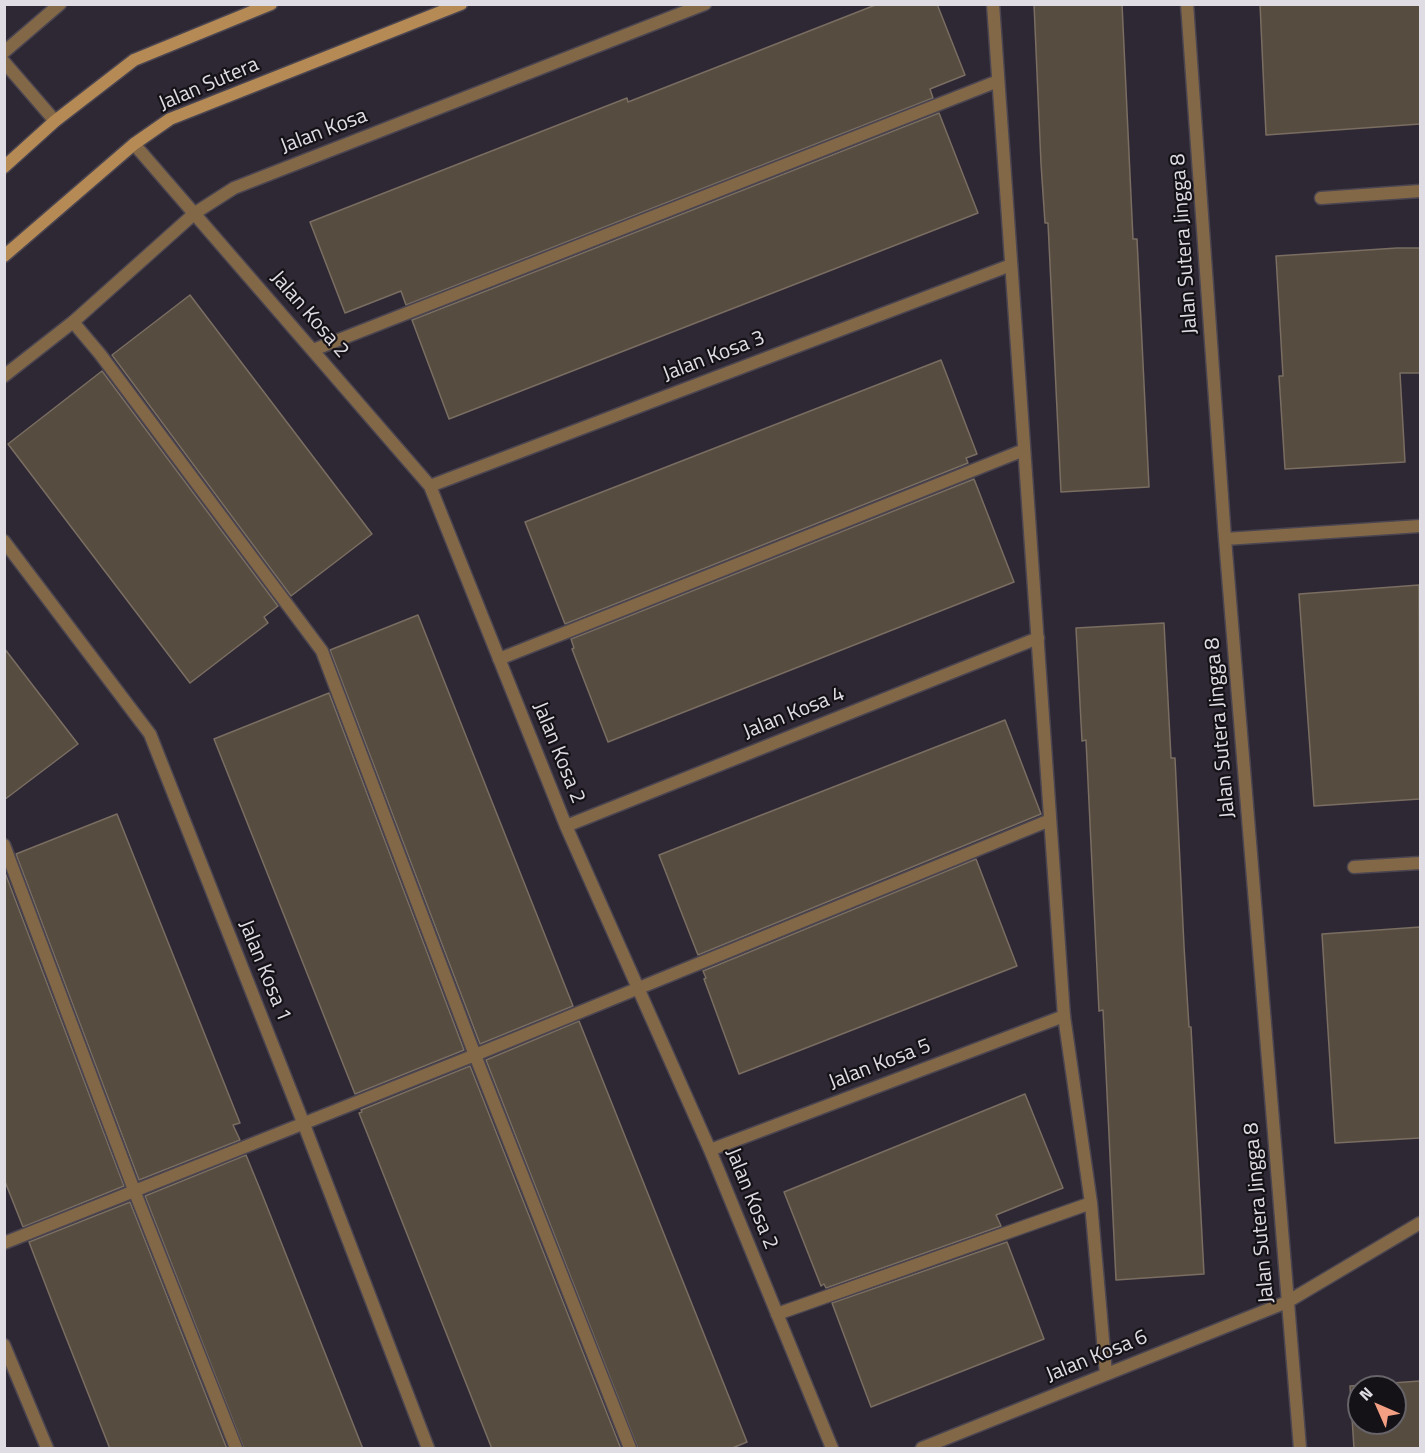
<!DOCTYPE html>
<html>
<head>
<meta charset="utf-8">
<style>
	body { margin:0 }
	#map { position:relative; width:1425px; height:1453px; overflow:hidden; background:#2e2834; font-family:"Titillium Web",sans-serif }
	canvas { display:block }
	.frame { position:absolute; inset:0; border:6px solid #e0dce4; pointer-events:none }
	.north { position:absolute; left:1347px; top:1375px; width:60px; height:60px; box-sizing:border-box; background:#151217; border:2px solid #666369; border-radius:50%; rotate:315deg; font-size:16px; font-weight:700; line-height:24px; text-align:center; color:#e0dce4 }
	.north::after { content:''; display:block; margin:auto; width:21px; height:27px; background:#f39f84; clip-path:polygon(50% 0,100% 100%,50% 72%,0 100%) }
</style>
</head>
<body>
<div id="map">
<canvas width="1425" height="1453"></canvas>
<div class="frame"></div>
<div class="north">N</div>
</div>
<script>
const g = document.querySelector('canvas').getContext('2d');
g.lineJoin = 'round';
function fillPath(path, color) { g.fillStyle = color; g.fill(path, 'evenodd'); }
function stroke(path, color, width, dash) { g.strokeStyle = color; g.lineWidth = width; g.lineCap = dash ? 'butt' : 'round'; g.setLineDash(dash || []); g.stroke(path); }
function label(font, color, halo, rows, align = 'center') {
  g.font = font + ' "Titillium Web",sans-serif'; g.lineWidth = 4.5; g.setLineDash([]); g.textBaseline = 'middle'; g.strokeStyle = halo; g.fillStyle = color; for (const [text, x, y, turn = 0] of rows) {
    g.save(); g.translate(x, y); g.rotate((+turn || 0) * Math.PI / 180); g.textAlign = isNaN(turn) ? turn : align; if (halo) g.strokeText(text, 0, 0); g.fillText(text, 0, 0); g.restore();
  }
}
const building = new Path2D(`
	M878 4H937L965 75 930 89 933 98 406 305 401 291 345 313 310 222 627 98 628 102Z
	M1034 4H1122L1133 239H1137L1149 487 1061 492 1048 223H1045L1041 164Z
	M1260 4H1420V124L1266 135Z
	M939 113 978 213 449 419 412 320Z
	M1397 248H1420V373H1400L1405 462 1285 469 1279 376H1283L1276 256Z
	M190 295 372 534 291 596 112 355Z
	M941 360 977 454 966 458 968 463 565 624 525 522Z
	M102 371 278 606 264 617 268 623 190 683 8 444Z
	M974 479 1014 582 608 742 572 649 574 648 571 639Z
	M1419 585 1420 799 1314 806 1299 594Z
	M418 615 573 1006 480 1044 330 650Z
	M1164 623 1171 758H1175L1184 946 1189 1027H1191L1204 1274 1116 1280 1103 1010 1099 1011 1086 740 1082 741 1076 628Z
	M4 648 78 744 4 800Z
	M329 693 464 1050 355 1094 214 739Z
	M1005 720 1041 814 698 955 659 855Z
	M117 814 240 1123 233 1125 240 1140 139 1180 16 854Z
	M976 859 1017 966 739 1074 704 979 706 978 703 971Z
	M4 870 124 1186 23 1227 4 1179Z
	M1420 927V1138L1335 1143 1322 934Z
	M579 1021 747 1442 730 1449H638L486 1060Z
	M470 1066 621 1449H492L373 1148 359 1113 362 1112 361 1110Z
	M1025 1094 1063 1188 996 1215 1001 1226 826 1288 824 1284 821 1286 784 1192Z
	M246 1155 262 1194 363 1449H244L145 1196Z
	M130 1202 227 1449H110L56 1312 29 1242Z
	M1007 1242 1044 1339 871 1407 832 1303Z
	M1420 1381V1449H1354L1350 1386ZM1359 1387H1395V1423H1359Z`);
const lane = new Path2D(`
	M993 4 1064 1016 1091 1203 1106 1374
	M73 322 100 354 322 651 475 1055 630 1448
	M313 350 998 81
	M499 659 1024 450
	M4 845 134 1190 236 1448
	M4 1243 475 1055 1050 820
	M777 1314 1091 1203`);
const street = new Path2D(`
	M1187 4 1225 539 1300 1448
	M4 52 60 4
	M4 62 55 121
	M134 144 430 486 566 826 710 1150 832 1448
	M1321 198 1420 191
	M4 376 73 322 195 213 234 188 705 4
	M430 486 1011 265
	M1225 539 1420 526
	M4 541 150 734 303 1122 428 1448
	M566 826 1038 638
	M1354 867 1420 863
	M710 1150 1064 1016
	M4 1345 47 1448
	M922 1448 1287 1302 1420 1223`);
const secondary = new Path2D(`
	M4 167 55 121 134 60 271 4
	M4 256 134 144 170 119 461 4`);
const streetNames = [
	["Jalan Sutera",209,85,-23],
	["Jalan Kosa",324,132,-21],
	["Jalan Sutera Jingga 8",1185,244,-94],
	["Jalan Kosa 2",309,315,49],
	["Jalan Kosa 3",714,357,-21],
	["Jalan Kosa 4",794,714,-22],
	["Jalan Sutera Jingga 8",1221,728,-95],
	["Jalan Kosa 2",558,753,68],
	["Jalan Kosa 1",264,971,68],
	["Jalan Kosa 5",880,1065,-21],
	["Jalan Kosa 2",751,1199,68],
	["Jalan Sutera Jingga 8",1260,1213,-95],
	["Jalan Kosa 6",1097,1357,-22]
];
fillPath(building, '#574c40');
stroke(building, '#7a6e62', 1.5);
stroke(lane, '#4a4550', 15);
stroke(street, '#4a4550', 15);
stroke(secondary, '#4a4550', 15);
stroke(lane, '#836848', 12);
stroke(street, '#836848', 12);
stroke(secondary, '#b58a55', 12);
label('21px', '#e0dce4', '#151217', streetNames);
</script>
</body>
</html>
